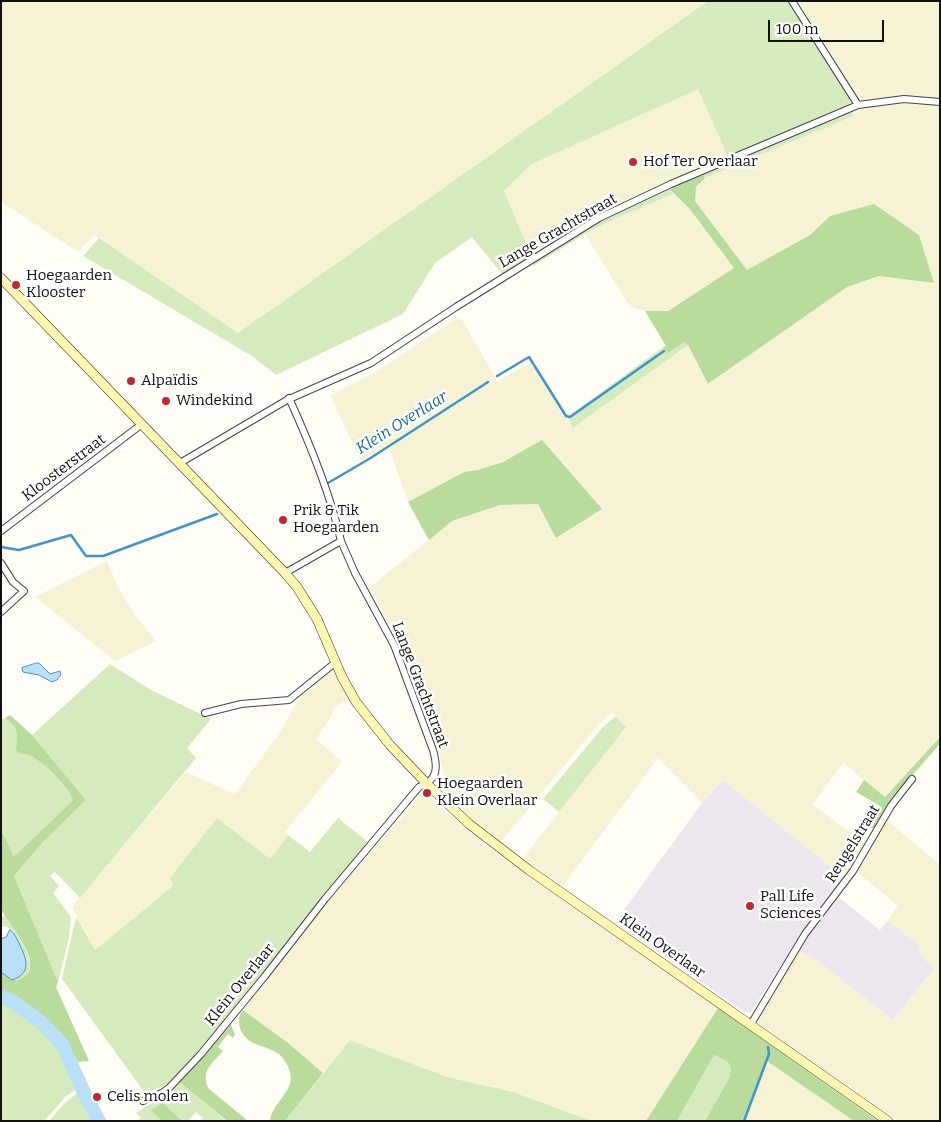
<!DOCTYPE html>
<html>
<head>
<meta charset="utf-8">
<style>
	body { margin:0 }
	#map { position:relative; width:941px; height:1122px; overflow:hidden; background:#fffdf5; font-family:Bitter,serif }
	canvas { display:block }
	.frame { position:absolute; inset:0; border:2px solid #111; pointer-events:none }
	.scale { position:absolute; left:768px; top:20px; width:116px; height:22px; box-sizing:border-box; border:2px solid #111; border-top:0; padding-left:6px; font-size:15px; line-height:18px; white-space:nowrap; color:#111; -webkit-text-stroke:4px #fff; paint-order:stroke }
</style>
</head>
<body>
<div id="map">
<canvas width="941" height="1122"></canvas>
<div class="frame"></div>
<div class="scale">100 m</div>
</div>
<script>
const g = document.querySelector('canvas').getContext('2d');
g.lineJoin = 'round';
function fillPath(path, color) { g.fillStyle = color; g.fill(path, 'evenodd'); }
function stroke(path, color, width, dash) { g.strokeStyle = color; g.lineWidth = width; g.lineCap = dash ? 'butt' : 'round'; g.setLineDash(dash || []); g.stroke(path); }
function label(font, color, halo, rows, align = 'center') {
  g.font = font + ' Bitter,serif'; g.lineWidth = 5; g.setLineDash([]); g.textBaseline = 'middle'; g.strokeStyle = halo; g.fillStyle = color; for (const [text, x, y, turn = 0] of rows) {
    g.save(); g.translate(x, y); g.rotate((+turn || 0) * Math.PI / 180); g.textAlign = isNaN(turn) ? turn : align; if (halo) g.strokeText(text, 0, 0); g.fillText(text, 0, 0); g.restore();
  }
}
const industrial = new Path2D(`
	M723 780 845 878 803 931 751 1012H745L615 922 702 803Z
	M837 896 880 930 887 921 919 944 921 956 935 968 893 1020 815 959 798 951 805 939Z`);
const farmland = new Path2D(`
	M1 1H708L238 333 94 235 78 252 1 202Z
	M795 1H940V100L918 97H893L870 102 861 100 854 93Z
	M698 88 728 157 605 210 532 257 504 191 532 164Z
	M909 102 940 105V737L884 797 843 763 813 804 865 844 856 861 845 878 723 780 702 803 658 758 563 886 523 858 626 727 613 712 597 726 501 842 472 820 435 784 444 775 431 722 392 629 369 588 452 521 500 505 538 504 556 538 601 509 542 441 503 462 478 470 464 472 408 502 388 445 361 461 330 395 374 373 458 317 463 321 497 381 532 362 573 428 688 345 709 384 846 287 879 276 934 283 919 235 830 216 811 235 747 270 695 201 696 187 705 178 853 116 851 112 886 103Z
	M673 194 689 208 734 268 667 311H645L630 307 585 234 610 221Z
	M107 561 119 589 134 614 156 641 115 661 35 597Z
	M332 670 348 698 334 708 331 717 316 739 342 762 285 832 288 835 270 859 174 886 95 950 72 907 186 772 235 794 279 734 298 700 326 674Z
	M423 792H426L459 824 500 856 718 1008 646 1121H592L513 1092 447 1077 350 1040 323 1073 287 1043 243 1010 315 917Z
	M887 820 940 865V1121H898L758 1023V1016L798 951 815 959 893 1020 935 968 921 956 919 944 887 921 898 906 857 872Z
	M766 1060 854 1121H744Z`);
const green = new Path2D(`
	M708 1H789L851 100 849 106 728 157 698 89 532 164 504 191 532 257 503 275 472 237 435 263 403 314 276 375 252 356 83 256 99 238 238 333Z
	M851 112 853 116 705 178 703 174Z
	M669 189 673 194 610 221 585 234 533 266V263L607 217Z
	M684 342 688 345 573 428 567 417 663 347 668 352Z
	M110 664 151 690 211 719 187 748 196 758 80 898 55 872 50 876 59 886 53 893 71 917 69 938 58 982 14 876 43 842 86 800 32 735Z
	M616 716 626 727 559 812 543 799 603 727Z
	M5 718C20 729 17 734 16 751 21 755 25 753 31 756 39 759 66 785 71 793 73 796 73 796 73 800L14 858 1 830V720Z
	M217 818 270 859 288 835 310 852 338 818 368 842 247 994 188 1064 166 1085 145 1093 62 979 75 921 77 918 95 950 173 886 170 878Z
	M5 916C12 928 35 956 29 971 27 977 21 978 16 981L12 980 17 978 13 931 7 927 1 926V918Z
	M1 1000 45 1030 61 1051 76 1085 79 1088 66 1096 44 1121H1Z
	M350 1040 447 1077 513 1092 592 1121H285Z
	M714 1055C726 1061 733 1061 730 1076L705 1121H677Z
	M179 1082 225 1120 227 1121H201L203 1118 196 1112 188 1121H138L141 1118 136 1113 171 1091Z
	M81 1090 85 1099 83 1103 93 1121H49L66 1102Z`);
const forest = new Path2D(`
	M703 174 705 178 696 187 695 201 747 270 810 235 830 216 874 204 919 235 934 283 879 276 847 287 708 384 688 345 684 342 668 353 663 347 666 346 645 311H668L734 268 689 208 669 189Z
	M542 440 602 509 556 538 538 504 500 505 452 521 429 540 408 502 464 472 478 470 503 462Z
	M10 715 32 735 86 800 43 842 14 876 58 982 56 987 89 1061 78 1062C73 1052 68 1040 59 1031 43 1015 21 1001 1 989V972L16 981C22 978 29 975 30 968 33 950 9 925 1 909V830L14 857 73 800C72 790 41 760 31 756 25 753 20 755 16 751 17 734 20 729 5 718Z
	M940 737V744L892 798 874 829 869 826 870 822 880 806 856 792 864 780 885 797Z
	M718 1008 878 1121H854L767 1061 744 1121H705L730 1076C733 1061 726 1061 714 1055L677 1121H646Z
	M243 1010 288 1043 323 1073 285 1121H270C272 1102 295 1092 290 1072 288 1064 282 1055 274 1051 260 1044 246 1045 240 1028 238 1021 239 1015 243 1010Z
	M231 1024 235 1035 233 1038 228 1034 218 1047 223 1051C212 1064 201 1070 208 1088L248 1121 226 1120 179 1082Z
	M163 1103 182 1121H162L151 1110Z`);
const water = new Path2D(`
	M37 663 40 664 50 674 60 671 61 675 57 680 52 682 39 675 23 672 22 668Z
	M10 930C15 933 16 938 19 943 26 958 33 973 12 980L1 972V939L6 937Z
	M71 1048 83 1077 86 1080 84 1081 85 1084 79 1088 76 1085 61 1051Z
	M86 1087 105 1121H93L83 1103H85V1098L81 1090Z`);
const stream = new Path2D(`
	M497 376 529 357 566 416 570 417 664 351
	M328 483 369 459 488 382
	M1 547 19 550 71 535 86 556H103L217 514
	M744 1121 769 1054 768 1047`);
const river = new Path2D(`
	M1 996 15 1003 41 1022 62 1044 85 1095 99 1121`);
const minor = new Path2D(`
	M792 1 858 105
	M180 463 287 400 371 363 456 307 599 218 671 184 858 105 904 99 940 102
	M1 531 142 424
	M1 563 13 582 24 591 1 612
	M285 573 341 541C330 492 310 444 289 398
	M205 713 241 704 289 700 336 662
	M751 1024 805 934 853 871 891 806 912 779
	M143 1101 162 1093 169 1088 201 1054 265 976 325 899 419 787C438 780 438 768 433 750L394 645 355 573 341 541`);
const secondary = new Path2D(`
	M1 278 285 573 297 587 317 619 342 677 356 702 390 745 427 784 469 824 529 870 888 1121`);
const markers = [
	[633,162,5,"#c4262e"],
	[16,285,5,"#c4262e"],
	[131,381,5,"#c4262e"],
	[166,401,5,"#c4262e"],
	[283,520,5,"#c4262e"],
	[427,793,5,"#c4262e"],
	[750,906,5,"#c4262e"],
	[97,1097,5,"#c4262e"]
];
const poiNames = [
	["Hof Ter Overlaar",643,162],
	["Hoegaarden",26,276],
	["Klooster",26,293],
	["Alpaïdis",141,381],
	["Windekind",176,401],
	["Prik & Tik",293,511],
	["Hoegaarden",293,528],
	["Hoegaarden",437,784],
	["Klein Overlaar",437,801],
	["Pall Life",760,897],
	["Sciences",760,914],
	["Celis molen",107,1097]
];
const streetNames = [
	["Lange Grachtstraat",558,231,-30],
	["Kloosterstraat",64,468,-37],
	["Lange Grachtstraat",420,685,69],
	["Reugelstraat",853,844,-58],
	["Klein Overlaar",662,946,35],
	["Klein Overlaar",240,985,-51]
];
const waterNames = [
	["Klein Overlaar",402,423,-32]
];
fillPath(industrial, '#eee6ef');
fillPath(farmland, '#f6f3d4');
fillPath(green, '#d5ebbd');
fillPath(forest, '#b9dc9c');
fillPath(water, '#b9e0f7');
stroke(water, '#3f96cf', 1);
stroke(stream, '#3f96cf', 2.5);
stroke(river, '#b9e0f7', 14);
stroke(minor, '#444', 8);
stroke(secondary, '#333', 10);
stroke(minor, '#fff', 6);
stroke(secondary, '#fff6b0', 9);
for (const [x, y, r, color] of markers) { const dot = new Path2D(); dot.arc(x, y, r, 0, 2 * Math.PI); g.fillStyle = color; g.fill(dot); stroke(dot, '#fff', 2); }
label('15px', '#111', '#fff', poiNames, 'left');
label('15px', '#111', '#fff', streetNames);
label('italic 16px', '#1768a6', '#fff', waterNames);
</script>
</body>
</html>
